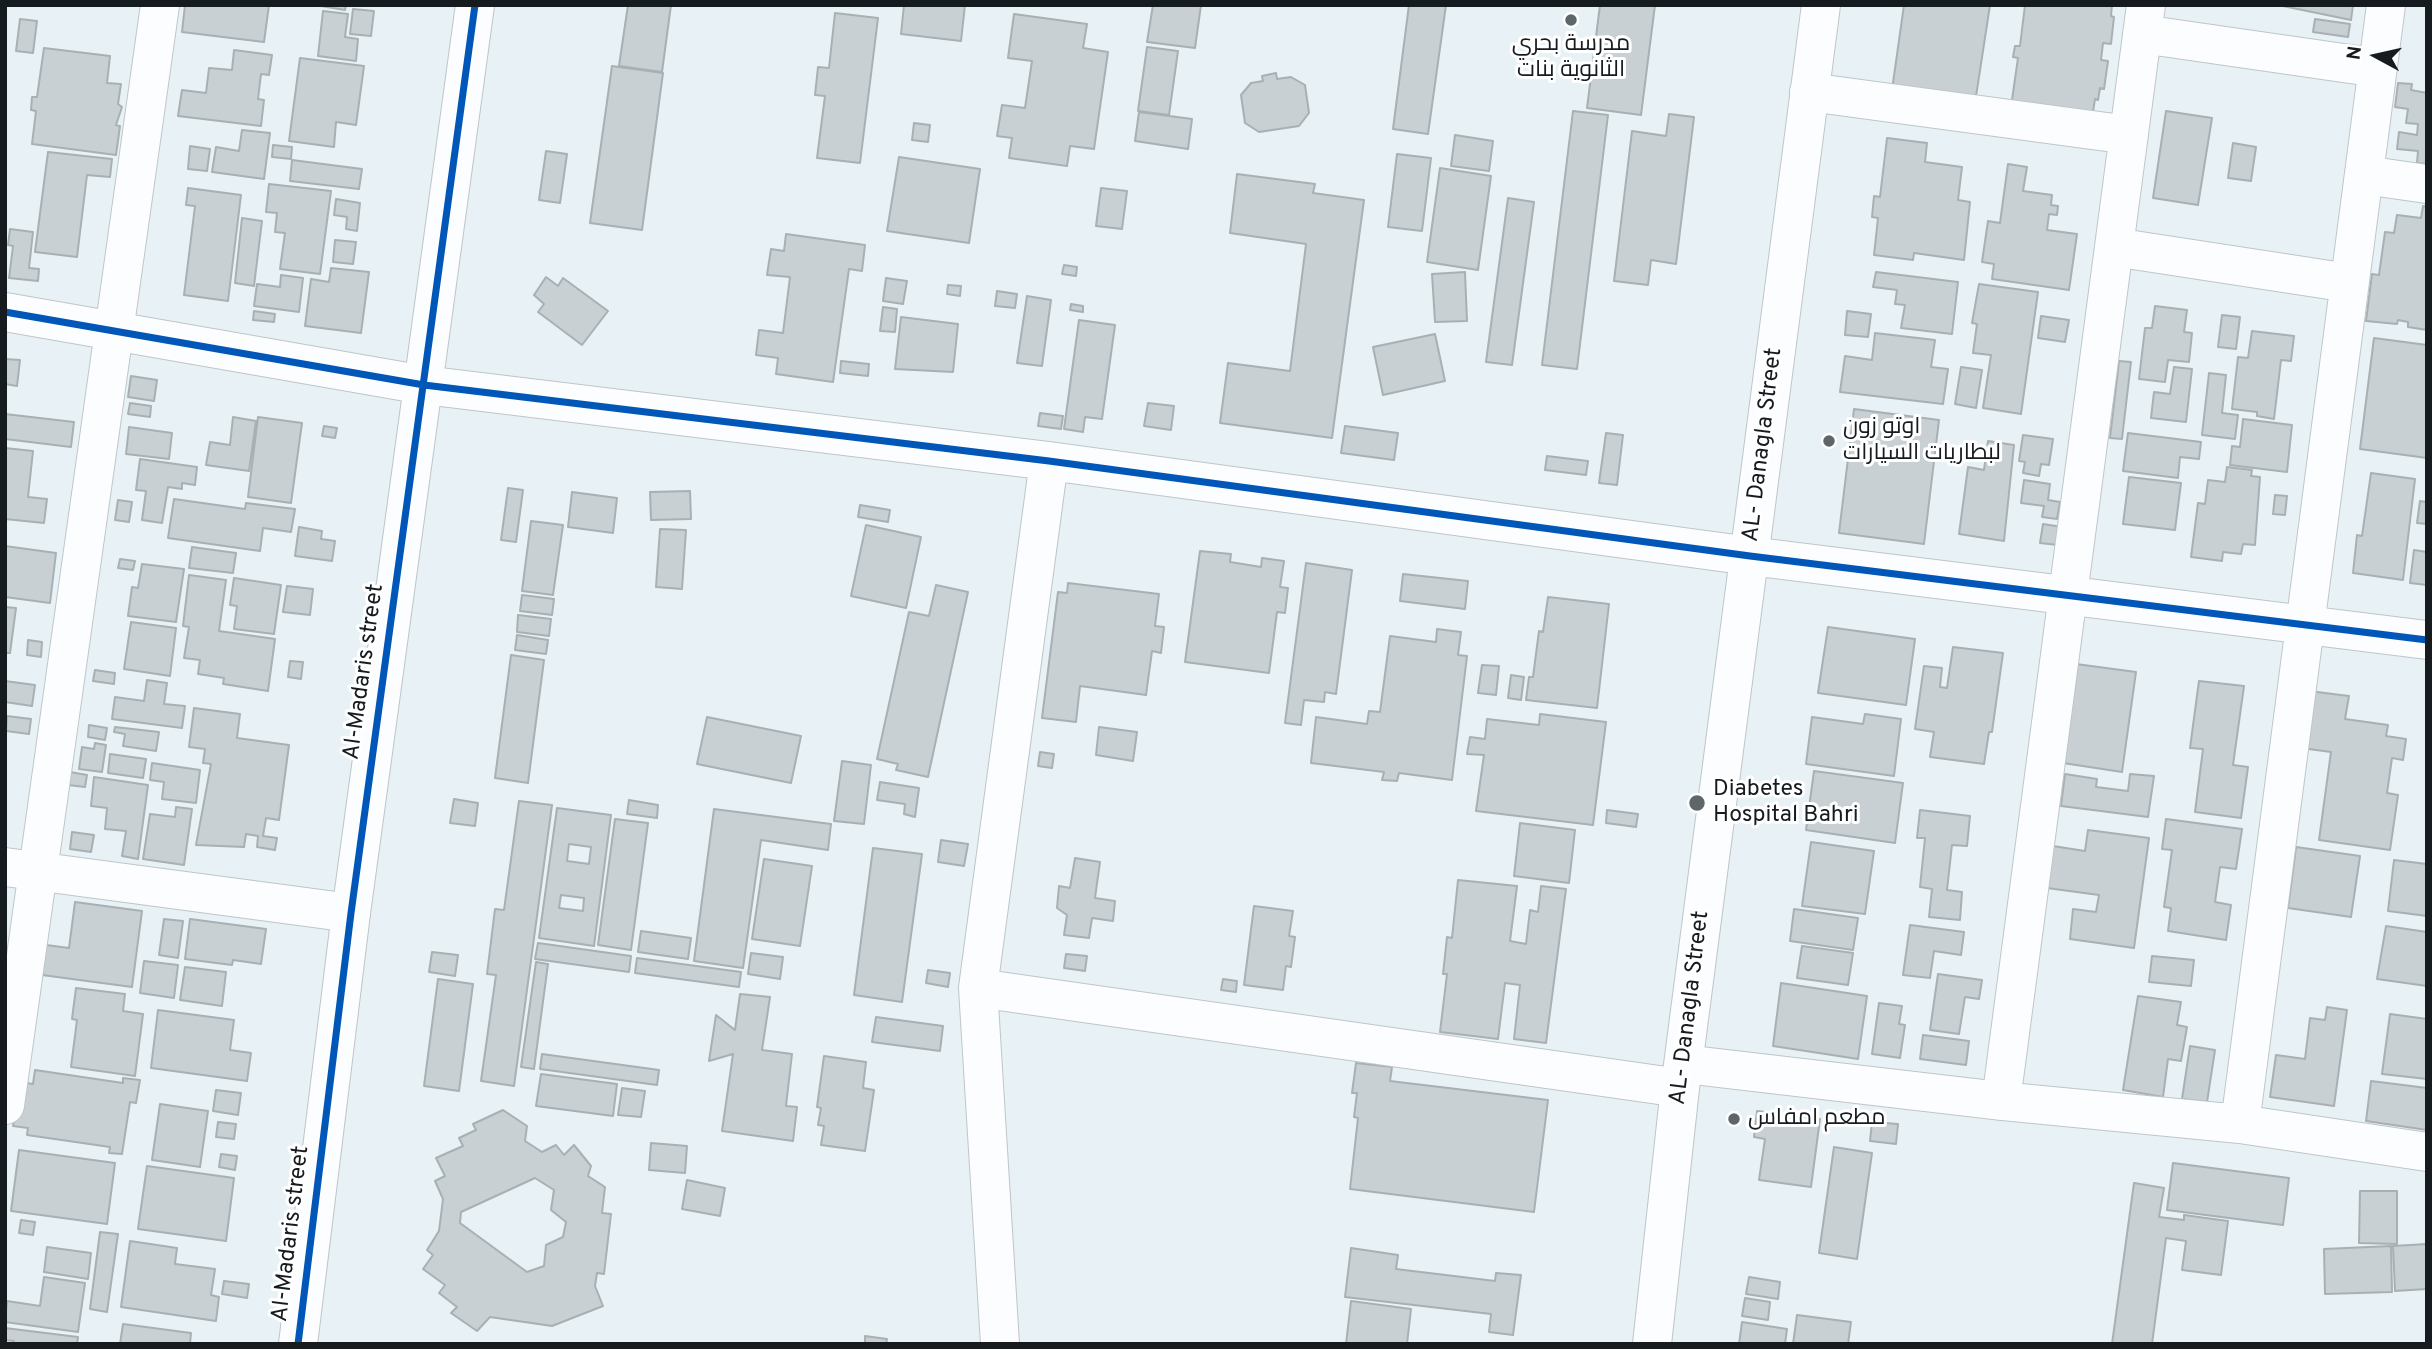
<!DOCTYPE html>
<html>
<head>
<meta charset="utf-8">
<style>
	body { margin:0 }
	#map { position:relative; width:2432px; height:1349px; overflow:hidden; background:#e8f1f5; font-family:Overpass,sans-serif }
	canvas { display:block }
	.frame { position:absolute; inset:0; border:7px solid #151b1e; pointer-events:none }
	.north { position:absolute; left:2341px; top:21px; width:70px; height:70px; -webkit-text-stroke:5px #fff; paint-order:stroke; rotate:278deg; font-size:19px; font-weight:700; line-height:28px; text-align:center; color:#151b1e }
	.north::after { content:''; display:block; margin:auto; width:24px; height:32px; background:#151b1e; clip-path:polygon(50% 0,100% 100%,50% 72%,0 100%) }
</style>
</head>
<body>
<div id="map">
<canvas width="2432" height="1349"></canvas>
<div class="frame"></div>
<div class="north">N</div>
</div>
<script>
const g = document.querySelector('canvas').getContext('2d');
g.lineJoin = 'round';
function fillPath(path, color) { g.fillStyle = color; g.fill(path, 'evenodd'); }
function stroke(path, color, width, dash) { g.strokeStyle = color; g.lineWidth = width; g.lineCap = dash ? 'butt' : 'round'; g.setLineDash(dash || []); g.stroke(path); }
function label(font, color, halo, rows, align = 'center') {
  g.font = font + ' Overpass,Cairo,sans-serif'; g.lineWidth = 6; g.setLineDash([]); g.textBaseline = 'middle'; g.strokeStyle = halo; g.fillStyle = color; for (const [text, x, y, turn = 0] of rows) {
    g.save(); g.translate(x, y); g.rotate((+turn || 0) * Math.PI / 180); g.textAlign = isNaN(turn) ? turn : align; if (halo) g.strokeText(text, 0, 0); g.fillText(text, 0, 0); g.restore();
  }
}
const building = new Path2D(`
	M185 5H269L264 42 182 32Z
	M315 5H346L345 10Z
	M628 5H671L662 72 619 66Z
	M904 5H965L961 41 901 34Z
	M1153 5H1201L1195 48 1147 42Z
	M1409 5H1446L1428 134 1393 129Z
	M1600 5H1655L1641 115 1587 108Z
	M1904 5H1990L1975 103 1892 90Z
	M2025 5H2112L2111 16 2114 17 2111 44 2103 43 2101 60 2108 61 2104 89 2100 88 2098 100 2095 99 2092 118 2011 107 2018 58 2013 57 2015 46H2020Z
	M2278 5H2353L2351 20Z
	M353 9 374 11 371 36 350 34Z
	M323 11 348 14 345 37 358 39 356 61 318 56Z
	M835 13 878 18 860 163 817 158 825 96 815 95 818 67 829 68Z
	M1014 14 1087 24 1083 48 1108 52 1094 149 1070 146 1067 166 1009 158 1012 138 997 136 1002 105 1025 108 1032 61 1008 58Z
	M20 19 37 21 33 53 16 51Z
	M2315 19 2350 24 2348 37 2313 32Z
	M1147 47 1178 51 1169 115 1138 111Z
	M44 48 110 56 107 83 121 84 118 104 122 107 116 125 120 126 116 155 32 144 36 111 31 110 32 97H37Z
	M234 50 272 55 269 75 261 74 258 99 264 100 261 126 178 116 182 90 206 93 209 68 232 70Z
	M300 58 364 66 356 125 336 122 334 147 289 141Z
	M612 66 663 73 642 230 590 223Z
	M1276 73 1277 79 1291 77 1305 85 1309 113 1299 126 1259 132 1245 123 1241 95 1251 83 1263 81 1262 76Z
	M2398 83 2412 84 2411 90 2427 93V164L2417 163 2418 151 2397 149 2399 132 2417 135 2418 124 2406 123 2408 109 2395 107Z
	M1573 111 1608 115 1577 369 1542 365Z
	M2166 111 2212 118 2198 205 2153 198Z
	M1139 112 1192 119 1188 149 1135 141Z
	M1669 114 1694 117 1676 264 1651 260 1648 285 1614 281 1632 131 1666 136Z
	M914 123 930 125 928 142 912 140Z
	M242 130 270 133 264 179 212 172 216 147 239 151Z
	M1455 135 1493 141 1489 171 1451 166Z
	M1887 138 1927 143 1925 162 1962 167 1958 200 1970 202 1964 260 1914 253 1913 260 1874 255 1878 218 1872 217 1874 196 1880 197Z
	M2233 143 2256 147 2251 181 2228 178Z
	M273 145 292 147 291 159 272 157Z
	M190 146 210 149 207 171 188 169Z
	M546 151 567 154 560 203 539 200Z
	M48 152 112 159 110 177 87 175 77 257 35 252Z
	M1397 154 1431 158 1422 231 1388 227Z
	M899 157 980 169 969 243 887 231Z
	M292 160 362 169 359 189 290 181Z
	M2008 164 2027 167 2023 191 2052 195 2051 205 2058 206 2057 215 2049 214 2047 230 2077 234 2069 290 1992 279 1994 264 1982 262 1988 221 2000 223Z
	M1440 168 1491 176 1478 270 1427 262Z
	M1237 174 1315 184 1313 193 1364 200 1332 438 1220 423 1228 363 1290 371 1306 244 1230 233Z
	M269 184 331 191 320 274 280 269 285 233 275 232 277 213 266 212Z
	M188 188 241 195 228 301 184 295 195 206 186 205Z
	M1101 188 1127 191 1122 229 1096 226Z
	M1508 198 1534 202 1512 365 1486 362Z
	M336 199 360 203 357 231 346 229 347 217 334 215Z
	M2423 206 2427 207V330L2408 327V322L2398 320 2397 324 2366 321 2372 274 2379 275 2385 232 2394 233 2397 215 2421 218Z
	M242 218 262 221 254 286 235 283Z
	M10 229 33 232 29 268 39 269 38 281 9 278 13 246 8 245Z
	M786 234 865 245 862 271 849 269 833 382 776 374 778 358 756 355 759 330 783 333 790 277 767 275 771 249 784 251Z
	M335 240 356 242 353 264 333 262Z
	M1064 265 1077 267 1076 276 1062 274Z
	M331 268 369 272 361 333 305 326 311 279 329 282Z
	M1465 272 1467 321 1435 322 1432 274Z
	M1876 272 1958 282 1952 334 1901 328 1905 305 1895 304 1897 290 1873 287Z
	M281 275 303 278 299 312 254 306 257 284 280 287Z
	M546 277 558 286 563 278 608 311 582 345 538 312 544 304 534 295Z
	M886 278 907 281 903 304 883 301Z
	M1979 284 2038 292 2021 414 1983 408 1991 355 1973 353 1977 324 1972 323Z
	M948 285 961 286 960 296 947 294Z
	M997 291 1017 294 1015 308 995 306Z
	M1027 296 1051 300 1042 366 1017 363Z
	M1071 304 1083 306V312L1070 310Z
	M2155 306 2187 310 2184 332 2192 333 2189 362 2168 360 2165 382 2139 379 2145 328H2152Z
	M883 307 897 309 895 332 880 331Z
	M254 311 275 314 274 322 253 320Z
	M1847 311 1871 314 1868 337 1845 335Z
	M2222 315 2240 317 2236 349 2218 347Z
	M2041 316 2069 320 2065 342 2038 338Z
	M901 317 958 324 953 372 895 369Z
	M1079 320 1115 325 1102 419 1085 417 1083 432 1064 429Z
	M2252 331 2294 336 2291 361 2281 360 2274 419 2257 416V412L2232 409 2238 357 2248 358Z
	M1875 333 1935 340 1931 367 1948 369 1943 404 1840 392 1845 356 1872 360Z
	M1435 334 1445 381 1383 395 1373 347Z
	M2374 338 2427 345V458L2360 449Z
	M5 359 20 360 17 386 5 384Z
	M841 361 869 364 868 376 840 373Z
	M2119 361 2131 362 2122 439 2110 438Z
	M1961 367 1982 370 1976 408 1955 404Z
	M2174 367 2192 369 2186 422 2151 418 2154 392 2170 394Z
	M2209 373 2226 375 2222 413 2238 415 2235 439 2202 435Z
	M131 376 157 380 154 401 128 397Z
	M130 403 151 406 150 417 128 414Z
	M1148 403 1174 406 1171 430 1144 426Z
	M1854 409 1939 420 1924 544 1839 533Z
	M1040 413 1063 416 1061 429 1038 426Z
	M5 414 74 422 71 447 5 439Z
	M233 417 256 421 249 471 206 465 210 442 230 445Z
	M258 417 302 423 291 503 248 497Z
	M2243 419 2292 425 2287 472 2230 465 2232 446 2240 447Z
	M324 426 337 428 335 438 322 436Z
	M1345 426 1398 433 1394 460 1341 453Z
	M129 427 172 433 169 459 126 454Z
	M1606 433 1623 435 1617 485 1599 483Z
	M2128 433 2201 442 2199 459 2180 457 2178 478 2123 471Z
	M2023 435 2053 439 2049 465 2041 464 2039 476 2023 473 2025 462 2019 461Z
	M1988 441 2014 445 2004 541 1959 534 1968 467 1984 470Z
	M5 448 33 451 28 497 47 499 44 523 5 519Z
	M1547 456 1588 461 1586 475 1545 470Z
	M140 459 197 467 195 485 182 483V489L168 487 162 523 142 520 146 491 136 490Z
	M2227 467 2252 470 2251 476 2260 477 2255 545 2243 544 2241 554 2223 552 2222 561 2191 557 2198 503 2205 504 2208 480 2225 482Z
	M2371 473 2415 479 2403 580 2353 573 2357 535 2362 536Z
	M2129 477 2181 483 2175 530 2123 524Z
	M2024 480 2050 484 2048 500 2060 502 2057 519 2042 517 2044 506 2021 503Z
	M508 488 523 490 516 542 501 540Z
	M690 491 691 519 651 520 650 492Z
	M2427 491V524L2417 523 2420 501 2426 502Z
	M572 492 617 498 613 533 568 527Z
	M2275 495 2287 496 2285 515 2273 514Z
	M174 499 245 509 246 503 295 509 291 532 263 528 260 551 168 538Z
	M118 500 132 502 129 522 115 520Z
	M860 505 890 510 888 522 858 517Z
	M531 521 563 525 553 595 522 591Z
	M2043 524 2062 527 2058 545 2040 543Z
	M866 525 921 537 906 608 851 596Z
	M299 527 322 531 321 539 335 541 332 561 295 556Z
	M660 529 686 530 682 589 656 587Z
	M5 546 56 553 50 603 5 597Z
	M192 547 236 553 233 573 189 568Z
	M2414 550 2427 552V585L2410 583Z
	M1200 551 1231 554 1230 562 1261 567 1262 558 1284 561 1280 587 1288 588 1285 613 1277 612 1269 673 1185 662Z
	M120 559 135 561 133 570 118 568Z
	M1306 563 1352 570 1336 694 1325 692 1324 702 1304 700 1301 725 1285 723Z
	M142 564 184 569 176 622 128 616 132 587 138 588Z
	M1403 574 1468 581 1465 609 1400 601Z
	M189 575 226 580 219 631 275 639 268 691 223 684 224 678 198 674 200 660 184 658 189 627 183 626Z
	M234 578 281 585 274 634 234 629 237 606 230 605Z
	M1068 583 1159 594 1155 626 1164 627 1161 653 1152 651 1146 695 1080 686 1076 722 1042 718 1058 592 1067 593Z
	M936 585 968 592 928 777 896 770 898 764 877 759 909 612 929 616Z
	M287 586 313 589 310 615 283 612Z
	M522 595 554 599 552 615 520 611Z
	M1548 597 1609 604 1597 708 1526 700 1529 677H1533L1539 631 1543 632Z
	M5 607 16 608 10 653H5Z
	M518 615 551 619 549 636 517 632Z
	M131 622 176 628 170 676 124 669Z
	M1828 627 1915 639 1906 705 1818 693Z
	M1437 629 1461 632 1458 655 1467 656 1452 780 1399 773 1397 781 1382 780 1384 772 1311 763 1316 717 1367 724 1369 711 1380 712 1390 636 1436 642Z
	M517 635 548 640 546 654 515 650Z
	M28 640 42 642 41 657 27 655Z
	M1953 647 2003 653 1992 732H1989L1984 764 1930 757 1934 732 1915 729 1924 666 1942 668 1940 687 1947 688Z
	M511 655 544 660 528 783 495 778Z
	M290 661 303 662 301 679 288 677Z
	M2076 664 2136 672 2122 772 2063 763Z
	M1482 665 1499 666 1496 695 1478 693Z
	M95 670 115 673 114 684 93 681Z
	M1511 675 1524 677 1521 700 1508 698Z
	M147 680 167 683 164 704 185 706 182 728 112 719 115 697 144 701Z
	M5 681 35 685 32 706 5 702Z
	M2199 681 2244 686 2233 765 2248 767 2241 818 2195 812 2203 749 2190 748Z
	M2309 691 2349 696 2345 719 2388 725 2386 736 2406 739 2403 760 2392 758 2387 793 2398 795 2390 850 2319 840 2331 752 2301 748Z
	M194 708 240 714 237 738 289 745 279 820 266 818 263 836 277 838 275 850 257 847 258 836 246 834 244 847 196 845 211 764 203 763 205 749 189 747Z
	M1540 714 1606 722 1593 825 1476 811 1484 755 1467 754 1470 737 1485 739 1487 719 1539 725Z
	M1865 714 1901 719 1894 776 1806 764 1812 717 1863 724Z
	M7 716 31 719 29 734 6 731Z
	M707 717 801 736 791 783 697 764Z
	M89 725 107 728 105 740 88 737Z
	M115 727 159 732 156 751 123 746 125 734 114 732Z
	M1099 727 1137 732 1133 761 1096 755Z
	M95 743 106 745 102 772 79 769 82 747 94 749Z
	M1040 752 1054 754 1052 768 1038 766Z
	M110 754 146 759 143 778 108 773Z
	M842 761 871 765 864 824 834 821Z
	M152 763 200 770 196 803 162 799 164 782 150 780Z
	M1814 771 1903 783 1895 843 1806 830Z
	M70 772 87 775 85 787 68 785Z
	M2065 774 2097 779 2096 787 2128 791 2130 774 2154 776 2148 817 2061 806Z
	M94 777 148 785 138 859 122 856 126 831 105 829 107 808 91 806Z
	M880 782 919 788 915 817 904 814 905 804 877 800Z
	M454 799 478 803 475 826 450 823Z
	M629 800 658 805 657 818 627 814Z
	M519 801 552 805 514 1086 481 1081 496 975 487 974 495 909 504 910Z
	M176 807 192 809 184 865 143 859 150 814 175 817Z
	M557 808 611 815 594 946 539 938ZM569 844 591 847 589 864 567 861ZM561 895 584 898 583 911 559 908Z
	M714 809 831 824 828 850 761 840 743 968 694 961Z
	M1607 810 1638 814 1636 827 1606 823Z
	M1920 810 1970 816 1967 846 1952 845 1947 890 1962 892 1960 920 1929 917 1932 889 1920 887 1925 838H1917Z
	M615 819 648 823 631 950 598 945Z
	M2166 819 2242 829 2236 869 2220 867 2215 902 2231 905 2226 940 2168 931 2171 908 2164 907 2172 850 2162 849Z
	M1520 823 1575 830 1569 883 1514 876Z
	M2088 830 2149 838 2134 948 2070 939 2073 909 2096 912 2099 895 2047 888 2053 846 2085 851Z
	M72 832 94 835 91 852 70 849Z
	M941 840 968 844 964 866 938 862Z
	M1811 842 1874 851 1865 914 1802 906Z
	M2296 847 2360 856 2351 917 2288 908Z
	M873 848 922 854 902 1002 854 995Z
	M1075 858 1100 862 1095 898 1115 901 1113 921 1092 918 1089 938 1064 935 1067 915 1057 908 1059 886 1070 888Z
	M764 859 812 866 800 946 752 939Z
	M2394 860 2427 864V916L2388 911Z
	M1458 880 1517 886 1510 941 1526 944 1530 910 1538 912 1541 886 1566 889 1546 1043 1514 1039 1520 985 1505 983 1498 1039 1440 1032 1447 974H1443L1447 937 1452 938Z
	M75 902 142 911 132 987 42 975 46 945 69 948Z
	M1254 906 1293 911 1289 936 1295 937 1291 967 1286 966 1283 990 1244 985Z
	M1794 909 1858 918 1853 950 1790 941Z
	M164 919 183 921 178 958 159 955Z
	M190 919 266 929 261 964 233 960 232 965 185 959Z
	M1910 925 1964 932 1961 955 1934 951 1930 978 1903 975Z
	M2386 926 2427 932V986L2377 979Z
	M641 931 691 938 688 959 638 952Z
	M538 943 631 956 629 972 535 959Z
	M1802 946 1853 953 1848 985 1797 978Z
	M432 952 458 955 455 976 429 972Z
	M751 953 783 957 780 979 748 974Z
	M1066 954 1087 956 1085 971 1064 968Z
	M2152 956 2194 960 2191 986 2149 982Z
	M637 958 741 972 739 987 635 973Z
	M144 961 178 965 174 998 140 993Z
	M536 962 548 964 534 1069 521 1067Z
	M185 967 226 972 222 1006 180 1000Z
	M928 970 950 973 948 987 926 983Z
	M1938 974 1982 980 1979 999 1965 997 1959 1034 1930 1030Z
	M438 979 473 984 459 1091 424 1086Z
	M1223 979 1237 981 1236 992 1221 990Z
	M1781 983 1867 996 1858 1059 1773 1046Z
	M76 988 125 994 123 1011 143 1014 135 1076 71 1067 77 1020 72 1019Z
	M740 994 770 997 762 1050 792 1054 786 1106 797 1107 793 1141 722 1131 733 1054 709 1061 716 1015 735 1030Z
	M2138 996 2181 1002 2177 1025 2187 1027 2181 1061 2168 1059 2163 1097 2123 1090Z
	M1879 1003 1902 1006 1899 1024 1905 1025 1900 1058 1872 1054Z
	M2327 1007 2347 1010 2334 1106 2270 1097 2276 1055 2305 1059 2310 1018 2325 1020Z
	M158 1010 234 1020 230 1050 251 1053 247 1081 151 1068Z
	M2390 1014 2427 1019V1079L2382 1074Z
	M876 1017 943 1026 940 1051 872 1042Z
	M1923 1035 1969 1041 1966 1065 1920 1059Z
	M2190 1046 2215 1050 2207 1102 2182 1099Z
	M542 1054 659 1070 657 1085 540 1069Z
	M824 1056 866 1062 863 1088 874 1090 865 1151 821 1145 824 1126 818 1125 821 1108 817 1107Z
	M1356 1063 1392 1067 1390 1081 1548 1100 1534 1212 1350 1189 1358 1118 1354 1117 1357 1093H1352Z
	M35 1070 123 1083V1078L140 1080 136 1103 130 1102 122 1154 109 1153 110 1147 27 1135 28 1128 13 1126 20 1082 33 1084Z
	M541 1074 617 1084 613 1116 536 1106Z
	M2371 1081 2427 1088V1130L2366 1121Z
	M622 1088 645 1091 641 1117 618 1115Z
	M216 1090 241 1093 238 1115 213 1111Z
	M160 1104 208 1111 200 1167 152 1160Z
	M503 1110 527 1126 525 1141 542 1152 556 1145 564 1155 574 1145 591 1166 588 1176 605 1187 602 1213 611 1214 604 1274 597 1273 595 1286 603 1306 552 1326 490 1317 477 1331 451 1313 457 1307 439 1293 445 1285 423 1269 433 1255 427 1250 439 1231 443 1199 435 1181 445 1176 436 1158 463 1146 459 1138 476 1130 473 1124ZM535 1178 554 1190 551 1210 566 1222 563 1237 546 1245 544 1266 527 1272 460 1223 461 1212Z
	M1757 1111 1820 1119 1811 1187 1759 1180 1765 1139 1754 1137Z
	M218 1122 236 1124 234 1139 216 1137Z
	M1872 1122 1898 1124 1896 1144 1870 1141Z
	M651 1143 687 1146 685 1173 649 1170Z
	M1834 1147 1872 1153 1857 1259 1819 1253Z
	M19 1150 115 1163 107 1224 11 1211Z
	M221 1154 237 1156 235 1170 219 1167Z
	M2173 1163 2289 1178 2283 1225 2167 1210Z
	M147 1166 234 1178 226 1241 138 1229Z
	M687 1180 725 1188 720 1216 682 1209Z
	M2134 1183 2164 1188 2159 1217 2184 1220V1215L2228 1221 2221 1275 2182 1270 2186 1241 2166 1238 2152 1344H2112Z
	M2360 1191H2397V1244L2359 1243Z
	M21 1220 35 1222 33 1235 19 1233Z
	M100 1232 118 1234 107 1312 90 1309Z
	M130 1241 177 1248 175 1264 215 1269 211 1295 219 1297 216 1321 121 1307Z
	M2427 1244V1289L2395 1291 2393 1246Z
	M2391 1246 2392 1292 2325 1294 2324 1249Z
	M47 1247 91 1253 88 1279 44 1272Z
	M1351 1248 1398 1255 1396 1269 1495 1281 1496 1273 1521 1275 1513 1335 1489 1332 1491 1314 1345 1297Z
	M44 1277 85 1283 78 1332 5 1322 7 1301 40 1306Z
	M1749 1277 1780 1282 1778 1299 1746 1294Z
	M224 1281 249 1284 247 1298 222 1294Z
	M1745 1298 1770 1302 1768 1320 1742 1316Z
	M1351 1301 1411 1309 1407 1344H1346Z
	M1797 1315 1851 1322 1848 1344H1793Z
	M1742 1322 1787 1329 1785 1344H1739Z
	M123 1324 191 1333 190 1344H120Z
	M5 1328 78 1337 77 1344H14V1341L5 1340Z
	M865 1336 887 1339 886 1344H865Z`);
const minor = new Path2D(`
	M2142 34 2378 68
	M1809 92 2129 135
	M2364 175 2427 184
	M2114 247 2349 283
	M5 312 424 385 1049 461 1750 556 2427 640
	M5 867 351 913
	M978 988 1049 461
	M1684 1064 2001 1101 2240 1124 2427 1152
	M2001 1101 2146 5
	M5 1105 160 5
	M2240 1124 2386 5
	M1000 1344 978 988 1680 1088`);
const tertiary = new Path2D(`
	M298 1344 351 913 475 5
	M1652 1344 1680 1088 1821 5`);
const cycleway = new Path2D(`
	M5 312 424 385 1049 461 1750 556 2427 640
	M298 1344 351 913 475 5`);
const markers = [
	[1571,20,7,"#5f6669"],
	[1829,441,7,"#5f6669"],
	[1697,803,9,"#5f6669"],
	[1734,1119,7,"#5f6669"]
];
const poiNames = [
	["مدرسة بحري",1571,45,"center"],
	["الثانوية بنات",1571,71,"center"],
	["اوتو زون",1843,428],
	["لبطاريات السيارات",1843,454],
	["Diabetes",1713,790],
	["Hospital Bahri",1713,816],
	["مطعم امفاس",1748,1119]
];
const streetNames = [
	["AL- Danagla Street",1764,445,-83],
	["Al-Madaris street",365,672,-82],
	["AL- Danagla Street",1691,1008,-83],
	["Al-Madaris street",292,1234,-83]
];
fillPath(building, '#c9d0d3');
stroke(building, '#a8b0b3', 2);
stroke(minor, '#bec6c9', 40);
stroke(tertiary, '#bec6c9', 40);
stroke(minor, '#fcfdfe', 38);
stroke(tertiary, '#fcfdfe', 38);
stroke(cycleway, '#0057b8', 7);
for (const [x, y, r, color] of markers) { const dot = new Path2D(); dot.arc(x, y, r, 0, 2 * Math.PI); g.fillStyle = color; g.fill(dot); stroke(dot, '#fff', 2.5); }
label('23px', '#151b1e', '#fff', poiNames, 'left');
label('23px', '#151b1e', '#fff', streetNames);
</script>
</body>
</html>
